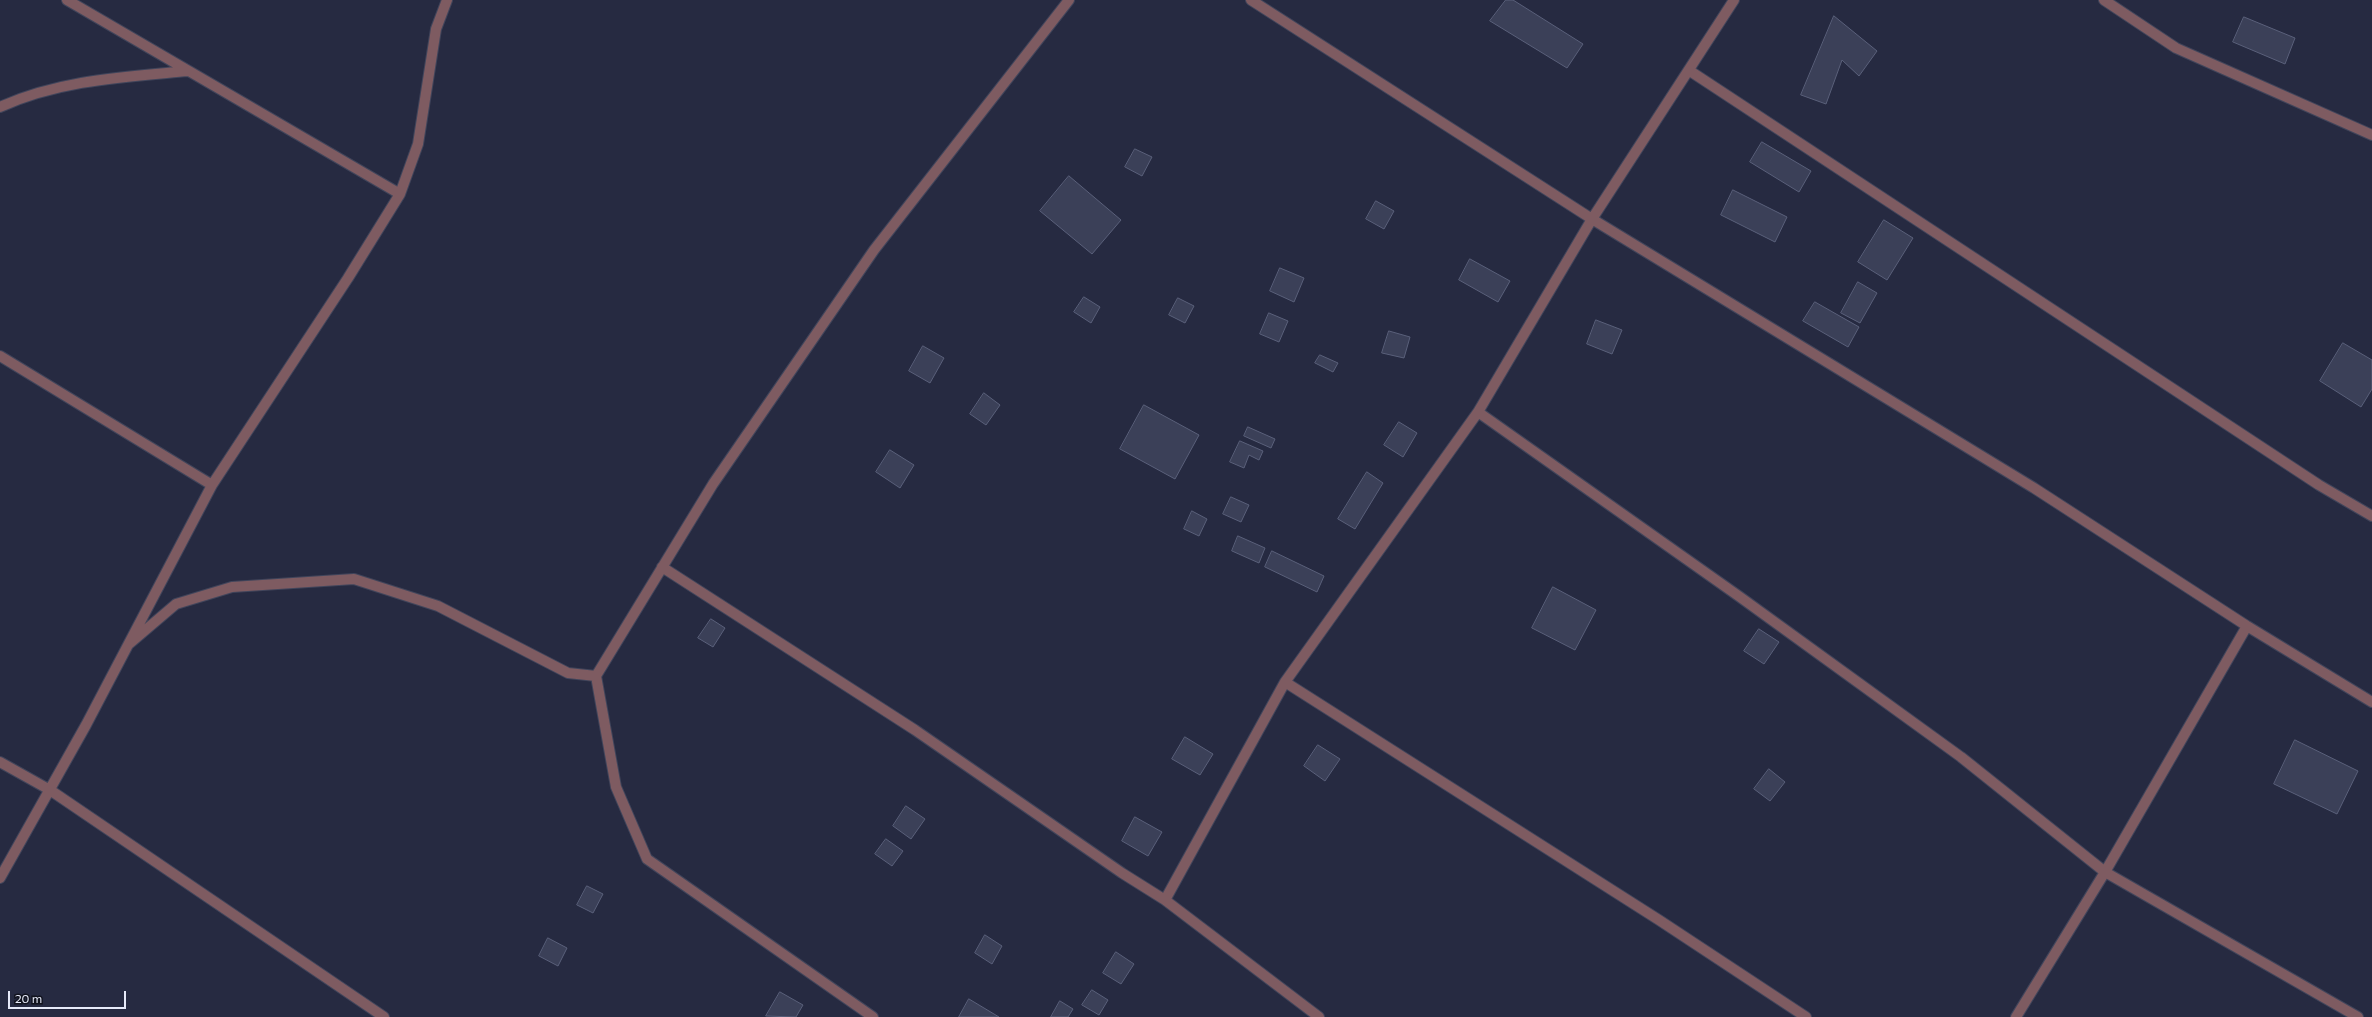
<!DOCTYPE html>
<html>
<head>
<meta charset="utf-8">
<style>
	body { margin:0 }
	#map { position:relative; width:2372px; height:1017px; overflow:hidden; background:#262a41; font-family:Commissioner,sans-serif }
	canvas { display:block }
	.scale { position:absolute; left:8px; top:991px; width:118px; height:18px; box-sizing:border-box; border:2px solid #e6eaf9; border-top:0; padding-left:5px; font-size:12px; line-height:14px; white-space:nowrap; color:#e6eaf9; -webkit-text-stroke:3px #11131e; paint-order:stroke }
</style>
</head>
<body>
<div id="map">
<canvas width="2372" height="1017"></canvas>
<div class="scale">20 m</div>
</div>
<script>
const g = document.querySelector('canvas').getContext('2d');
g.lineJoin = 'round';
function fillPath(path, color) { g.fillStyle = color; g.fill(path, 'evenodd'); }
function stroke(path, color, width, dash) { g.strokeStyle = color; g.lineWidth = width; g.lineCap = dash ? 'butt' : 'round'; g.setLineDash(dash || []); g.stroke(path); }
const building = new Path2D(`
	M1506 0H1513L1583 44 1567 68 1490 21Z
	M1834 16 1877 51 1859 76 1842 60 1826 104 1801 95Z
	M2244 17 2295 38 2285 64 2233 42Z
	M1762 142 1811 171 1799 192 1750 162Z
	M1135 149 1152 157 1142 176 1125 167Z
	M1069 176 1121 220 1092 254 1040 211Z
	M1733 190 1787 217 1775 242 1721 215Z
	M1376 201 1394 211 1384 229 1366 219Z
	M1884 220 1913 238 1887 280 1858 262Z
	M1470 259 1510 281 1498 302 1459 280Z
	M1280 268 1304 278 1294 302 1270 291Z
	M1858 282 1877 293 1860 323 1841 313Z
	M1084 297 1100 307 1091 323 1074 312Z
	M1178 298 1194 306 1185 323 1169 315Z
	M1815 302 1859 327 1848 347 1803 321Z
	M1269 313 1288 321 1279 342 1260 334Z
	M1596 320 1622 330 1612 354 1587 344Z
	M1389 331 1410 337 1404 358 1382 353Z
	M2343 343 2372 360V389L2361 407 2320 381Z
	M923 346 944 358 930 383 909 371Z
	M1320 355 1338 363 1333 372 1315 363Z
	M984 393 1000 405 986 425 970 414Z
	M1144 405 1199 435 1175 479 1120 449Z
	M1399 422 1417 433 1403 457 1384 445Z
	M1248 427 1275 439 1271 448 1244 436Z
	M1240 441 1263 451 1259 460 1249 455 1244 468 1230 462Z
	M890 450 914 465 900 488 876 472Z
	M1367 472 1383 483 1355 529 1338 519Z
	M1231 497 1249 505 1241 522 1223 514Z
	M1192 511 1207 519 1199 536 1184 529Z
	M1238 536 1265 548 1259 563 1232 551Z
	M1272 551 1324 576 1317 592 1265 567Z
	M1553 587 1596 610 1575 650 1532 628Z
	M711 619 725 628 713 647 698 638Z
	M1759 629 1779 642 1764 664 1744 651Z
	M1185 737 1213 754 1200 775 1172 759Z
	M2295 740 2358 771 2337 814 2274 784Z
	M1318 745 1340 759 1325 781 1304 766Z
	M1769 769 1785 782 1770 801 1754 789Z
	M906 806 925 819 911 839 893 826Z
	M1135 817 1162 832 1148 856 1122 841Z
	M886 839 903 851 892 866 875 854Z
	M587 886 603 894 593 913 577 905Z
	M985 935 1002 946 992 964 975 953Z
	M548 938 567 948 558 966 539 956Z
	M1116 952 1134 964 1121 984 1103 973Z
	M1092 990 1108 1000 1099 1015 1082 1005Z
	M780 992 803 1005 796 1017 766 1016Z
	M969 999 999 1017H959Z
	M1060 1001 1073 1009 1068 1017H1051Z`);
const minor = new Path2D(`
	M67 0 400 194
	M1251 0 1592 219 2034 488 2247 626 2372 702
	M2104 0 2176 48 2372 135
	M1690 71 2319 485 2372 516
	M0 107C59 80 124 77 188 71
	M0 356 212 485
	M1478 412 1740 597 1961 757 2105 872 2358 1017
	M662 567 915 730 1122 873 1165 900 1319 1017
	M129 644 176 604 232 587 354 579 438 606 568 673 596 676 713 484 874 250 1069 0
	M596 676 616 787 647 859 873 1017
	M1285 682 1659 920 1806 1017
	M0 762 50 790 384 1017
	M0 878 86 725 212 485 348 278 400 194 418 144 436 29 447 0
	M1165 900 1285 682 1478 412 1592 219 1734 0
	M2016 1017 2105 872 2247 626`);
fillPath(building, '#3b4058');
stroke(building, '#5a607a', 1);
stroke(minor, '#41455b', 12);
stroke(minor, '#7e5b61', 10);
</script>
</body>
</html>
